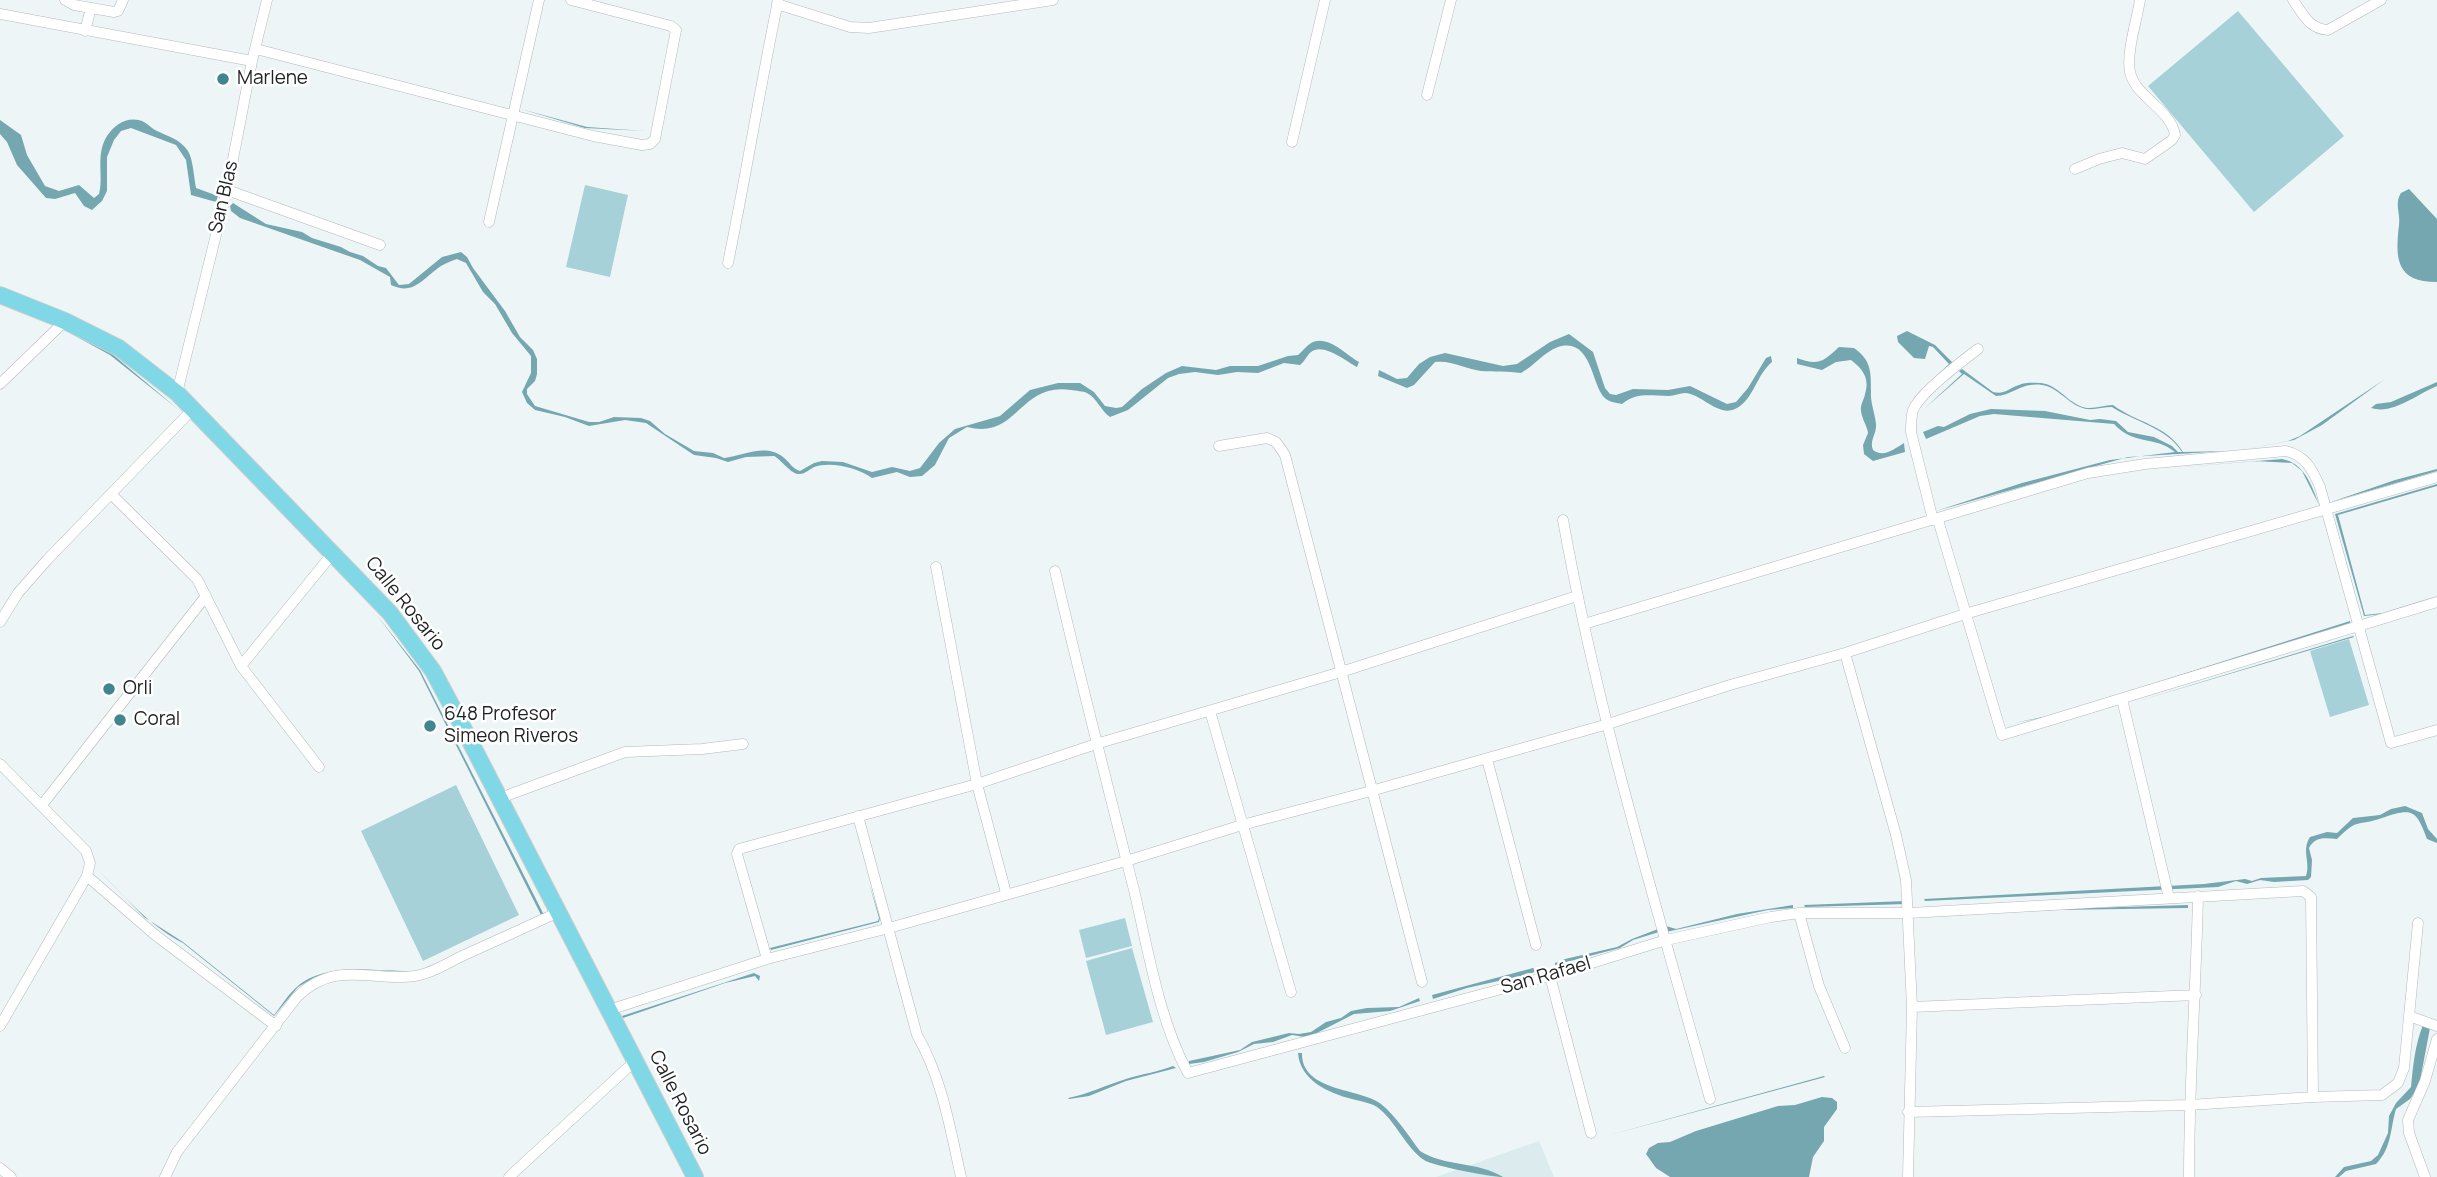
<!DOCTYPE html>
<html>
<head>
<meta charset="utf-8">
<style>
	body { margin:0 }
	canvas { display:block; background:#eef5f6 }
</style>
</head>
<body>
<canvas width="2437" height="1177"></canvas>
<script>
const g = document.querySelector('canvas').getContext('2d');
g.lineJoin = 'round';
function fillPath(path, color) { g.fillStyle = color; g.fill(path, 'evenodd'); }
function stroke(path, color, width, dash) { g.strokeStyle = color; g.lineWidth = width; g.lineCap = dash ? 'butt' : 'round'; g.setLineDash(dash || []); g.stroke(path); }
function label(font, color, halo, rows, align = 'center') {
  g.font = font + ' Manrope,sans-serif'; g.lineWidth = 5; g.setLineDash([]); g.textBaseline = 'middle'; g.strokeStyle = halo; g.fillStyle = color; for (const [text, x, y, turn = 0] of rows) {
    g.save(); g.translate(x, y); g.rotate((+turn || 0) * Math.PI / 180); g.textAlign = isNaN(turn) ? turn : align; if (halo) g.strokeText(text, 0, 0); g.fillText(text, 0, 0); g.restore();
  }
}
const built = new Path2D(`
	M1539 1141 1554 1177H1436Z`);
const green = new Path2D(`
	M2238 11 2344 136 2254 212 2148 86Z
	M585 185 628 195 610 277 566 267Z
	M2349 639 2369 705 2330 717 2310 651Z
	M456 785 519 915 423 961 361 831Z
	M1125 918 1132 946 1086 958 1079 930Z
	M1132 948 1153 1022 1106 1035 1086 961Z`);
const water = new Path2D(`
	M521 109 587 127 645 131 585 128Z
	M0 120 21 135 27 155 45 186 59 191 79 185 94 198 99 194C104 175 95 155 107 136 115 124 129 115 144 122 148 124 152 129 157 131 169 137 180 139 188 151 193 159 194 178 196 188L218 196 216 202 191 195 186 160 176 145 131 128 121 131 114 140 107 157V191L102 201 92 210 84 206 75 193 55 199 46 198 17 165 7 142 0 134Z
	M2409 189 2437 219V282C2396 282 2395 259 2399 225 2401 214 2394 204 2401 193Z
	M233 203 266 224 302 232 312 238 341 247 350 252 363 256 378 266 386 268 399 285 409 284 442 257 461 252 467 257 473 268 505 311 520 337 533 350 537 359V374L535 381 527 389V394L535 406 589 422H599L614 417 641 418 650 421 665 434 694 451 713 453 724 458C743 456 765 443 783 457 790 462 791 468 800 471L814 463 822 461 843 462 872 472 892 467 910 471 920 468 939 443 955 429 1000 416 1030 390 1058 383H1080L1094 392 1105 406 1116 408 1122 407 1142 389 1166 373 1182 366 1216 370 1230 366H1258L1288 356 1298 355C1302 352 1306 346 1311 343 1328 334 1346 355 1359 362L1357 367C1347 362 1323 342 1311 352 1307 355 1305 361 1300 365L1284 363 1258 373 1237 372 1218 375 1195 372 1179 374 1168 378 1128 410 1110 417C1101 411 1097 398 1087 393 1083 391 1076 391 1071 390 1018 382 1019 440 967 427L949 438 935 465 922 476 910 477 897 472 872 478C858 468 831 461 814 467 810 469 805 474 800 474 791 475 782 460 774 456L746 457 728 462 716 458 694 455 646 423 625 420 589 426 565 417 535 410 527 403 522 392 531 373V356L512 333 495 304 483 292 466 263 457 259C451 261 446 263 441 266 423 278 414 296 391 285L390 277 360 260 240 218 231 211 230 206Z
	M1907 331 1935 345 1954 364 1950 365 1912 399 1949 364 1933 347 1929 346 1925 359 1914 358 1898 342 1897 336Z
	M68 332 111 353 179 410 110 355Z
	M1569 334 1593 352 1605 388 1610 394 1616 395 1633 389 1668 390 1690 386 1727 404 1736 402 1748 388 1766 358 1771 356 1772 362C1756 375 1754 400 1735 409 1718 417 1702 394 1685 393 1680 393 1674 396 1669 396 1650 396 1637 392 1622 404 1617 403 1610 402 1606 399 1591 388 1593 336 1558 347 1544 352 1534 366 1521 373 1508 371 1494 372 1481 371 1465 369 1452 360 1435 362L1414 385 1407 388 1378 376 1379 370 1397 379 1407 378 1419 364 1430 357 1445 353 1503 366 1517 364 1550 342Z
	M1839 347 1854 348C1871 360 1871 371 1871 391 1870 402 1875 413 1876 424 1877 434 1869 440 1873 450 1884 458 1894 449 1904 443L1905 452 1873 461 1864 454 1863 445 1868 433C1867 426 1862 419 1861 411 1860 404 1864 400 1865 394 1870 379 1863 369 1851 360L1836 362 1822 370 1797 364V358C1818 366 1823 362 1839 347Z
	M1962 369 1993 392C2005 395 2009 388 2019 385 2025 382 2035 383 2041 383 2057 385 2066 400 2080 406 2090 411 2103 405 2113 405 2137 423 2167 425 2183 452L2227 451 2128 457 1936 511 2022 483 2110 460 2175 452C2154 435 2134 446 2114 424L1994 414 1980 416 1926 439 1923 432 1938 426 1944 427 1970 414 1991 409 2045 411 2090 420 2100 419 2116 421 2128 432 2154 437 2172 446 2178 452H2182C2166 427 2135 422 2112 407 2101 407 2090 412 2080 407 2067 402 2057 387 2042 385 2021 382 2012 396 1996 396L1964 374 1924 409 1962 374 1959 371Z
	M2385 379 2322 425 2294 440 2237 451 2288 441 2300 436Z
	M2437 382V386C2417 394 2393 415 2371 408L2376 404 2391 402Z
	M2282 459C2304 463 2312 485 2319 505L2302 471 2292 463 2255 461 2159 469Z
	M2437 469V471L2331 502 2395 480Z
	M2437 484V486L2338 515 2365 615 2383 613 2437 596 2383 614 2364 616 2335 514Z
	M376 614 420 670 544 915 423 970 415 972 373 970 315 977 298 987 274 1016 183 943C150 926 127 899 100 872L144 917 183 942 274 1015C282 1005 289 993 299 985 320 967 358 969 384 970 397 970 410 973 423 970L541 915 419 671Z
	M2350 621V623L2057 715 2014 723 2057 714Z
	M2353 636 2354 637 2135 702Z
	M2405 806 2422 813 2428 829 2437 839V843L2427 839C2416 809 2412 808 2382 818 2356 827 2359 817 2337 839 2325 838 2315 836 2309 848L2312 860 2311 877 2308 880 2274 882 2260 880 2247 884 2236 881 2218 887 1925 901 1924 899 2204 884 2245 879 2252 881 2261 878 2306 876C2311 862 2301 851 2310 837L2327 832 2337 833 2353 818 2380 815 2391 809Z
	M869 883 880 918 879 922 771 950 770 948 878 921 879 918Z
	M1906 901V904L1805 907 1804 905Z
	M1793 905V908L1768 910 1666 932V926L1676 929 1737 914Z
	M2188 905V908L1990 911Z
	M1658 929 1659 932 1633 940 1620 948 1555 965V963L1565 959 1617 947 1632 939Z
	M1533 968 1534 972 1525 975 1467 988 1433 999 1432 995Z
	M754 973 760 976 759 981 755 976 725 983 623 1018 622 1016Z
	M1419 998 1420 1001 1390 1011 1354 1014 1313 1035 1305 1037 1292 1035 1273 1042 1254 1044 1238 1052 1204 1062 1189 1064V1061L1240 1050 1252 1042 1289 1033 1299 1034 1311 1032 1326 1022 1341 1018 1351 1011 1367 1008 1399 1007Z
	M2423 1025 2430 1028 2419 1086 2410 1099 2396 1109C2390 1129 2392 1148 2376 1164L2346 1171 2339 1177H2335L2344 1167 2371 1161 2378 1155 2388 1133 2389 1116 2396 1103 2411 1087C2413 1066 2415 1045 2423 1025Z
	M1298 1053H1302C1301 1092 1361 1088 1381 1104 1396 1116 1408 1135 1420 1151 1445 1167 1477 1161 1503 1177 1491 1177 1433 1166 1424 1160 1405 1147 1396 1121 1377 1107 1371 1103 1359 1101 1352 1099 1328 1093 1300 1080 1298 1053Z
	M1173 1066 1176 1068 1126 1081 1089 1096 1069 1099 1068 1098C1089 1094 1106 1085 1126 1079 1141 1074 1158 1072 1173 1066Z
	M1824 1076 1825 1077 1606 1136Z
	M1822 1097 1832 1098 1837 1102V1109L1824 1127V1141L1813 1157 1809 1177H1670L1656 1168 1646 1154 1649 1148 1658 1143 1670 1142 1696 1131 1778 1106 1795 1105Z`);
const stream = new Path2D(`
	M1531 971 1540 969`);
const minor = new Path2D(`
	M65 0 74 5 114 12 118 11 123 0
	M2293 0C2303 14 2309 29 2328 30L2381 0
	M777 4 850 27 869 28 1053 0
	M0 14 252 61
	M85 31 91 8
	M256 49 593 136 642 145 650 144 655 139 676 30 671 26 571 0
	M1427 95 1451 0
	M1292 142 1325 0
	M2075 169 2099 159 2122 153 2145 159 2172 140 2175 135C2171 109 2135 97 2130 72 2126 53 2137 20 2140 0
	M227 190 380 245
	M489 222 539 0
	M728 263C746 175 760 88 778 1
	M0 384 65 321
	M177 393 227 190 252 61 267 0
	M1219 446 1267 438 1276 442 1285 455 1422 982
	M111 494 197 579 241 666 319 767
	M1563 520C1598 716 1657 908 1710 1099
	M1933 520 1911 432C1911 425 1911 417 1913 410 1920 393 1962 361 1978 349
	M1938 520 2002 735 2437 602
	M936 567 977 784 1006 893
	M1055 571C1080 678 1107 784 1134 890 1148 949 1159 1020 1188 1073L1550 976 1666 940 1771 917 1799 913H1909L2303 891 2311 897 2313 1097
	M0 622 18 593 47 560 192 410
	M1584 624 2088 473 2145 464 2286 451C2306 456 2312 469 2320 487L2391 743 2437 730
	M1845 653 1896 835 1906 880 1912 1007 1908 1177
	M241 666 333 553
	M2122 699 2169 898
	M1210 711 1291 992
	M1487 759 1536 945
	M0 764 86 851 90 863 87 876 0 1026
	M500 798 625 752 702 749 743 744
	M42 805 206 596
	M858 816 917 1035C942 1078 950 1128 961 1177
	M87 876 154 934 276 1026
	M1799 913 1819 986 1845 1048
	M767 959 737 854 739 849 977 784 1096 744 1341 672 1577 596
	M1550 976 1591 1133
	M1912 1007 2196 995
	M609 1010 767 959 889 928 1126 861 1242 825 1371 791 1608 724 1730 685 1845 653 1965 614 2437 477
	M2409 1016 2437 1026
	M1908 1112 2189 1105 2313 1097 2382 1095 2398 1083 2404 1068 2418 923
	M0 1168 11 1177
	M165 1177 177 1152 297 997C336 959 371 982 415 976 430 974 446 964 460 957 493 942 526 927 559 912
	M509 1177 635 1061
	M2189 1177C2189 1083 2196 990 2198 896
	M2425 1177 2409 1133 2408 1120 2425 1081 2437 1039`);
const primary = new Path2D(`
	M0 295 65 321 119 348 177 393 390 613 433 671 456 714 695 1177`);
const markers = [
	[223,79,7,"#408691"],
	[109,689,7,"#408691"],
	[120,720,7,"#408691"],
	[430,726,7,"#408691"]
];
const poiNames = [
	["Marlene",237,79],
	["Orli",123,689],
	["648 Profesor",444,715],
	["Simeon Riveros",444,737],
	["Coral",134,720]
];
const streetNames = [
	["San Blas",224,197,-77],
	["Calle Rosario",405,604,51],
	["San Rafael",1546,976,-16],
	["Calle Rosario",680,1103,63]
];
fillPath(built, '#dbebee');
fillPath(green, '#a6d1d9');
fillPath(water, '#75a7b0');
stroke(stream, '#75a7b0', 3.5);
stroke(minor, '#b3b9ba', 11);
stroke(primary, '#cecece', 18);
stroke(minor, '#fff', 10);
stroke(primary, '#80d7e5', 16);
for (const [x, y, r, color] of markers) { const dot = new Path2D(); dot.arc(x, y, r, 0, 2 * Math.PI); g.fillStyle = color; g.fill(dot); stroke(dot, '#fff', 2.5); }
label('19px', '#1f2222', '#fff', poiNames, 'left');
label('19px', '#1f2222', '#fff', streetNames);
</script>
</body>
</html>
